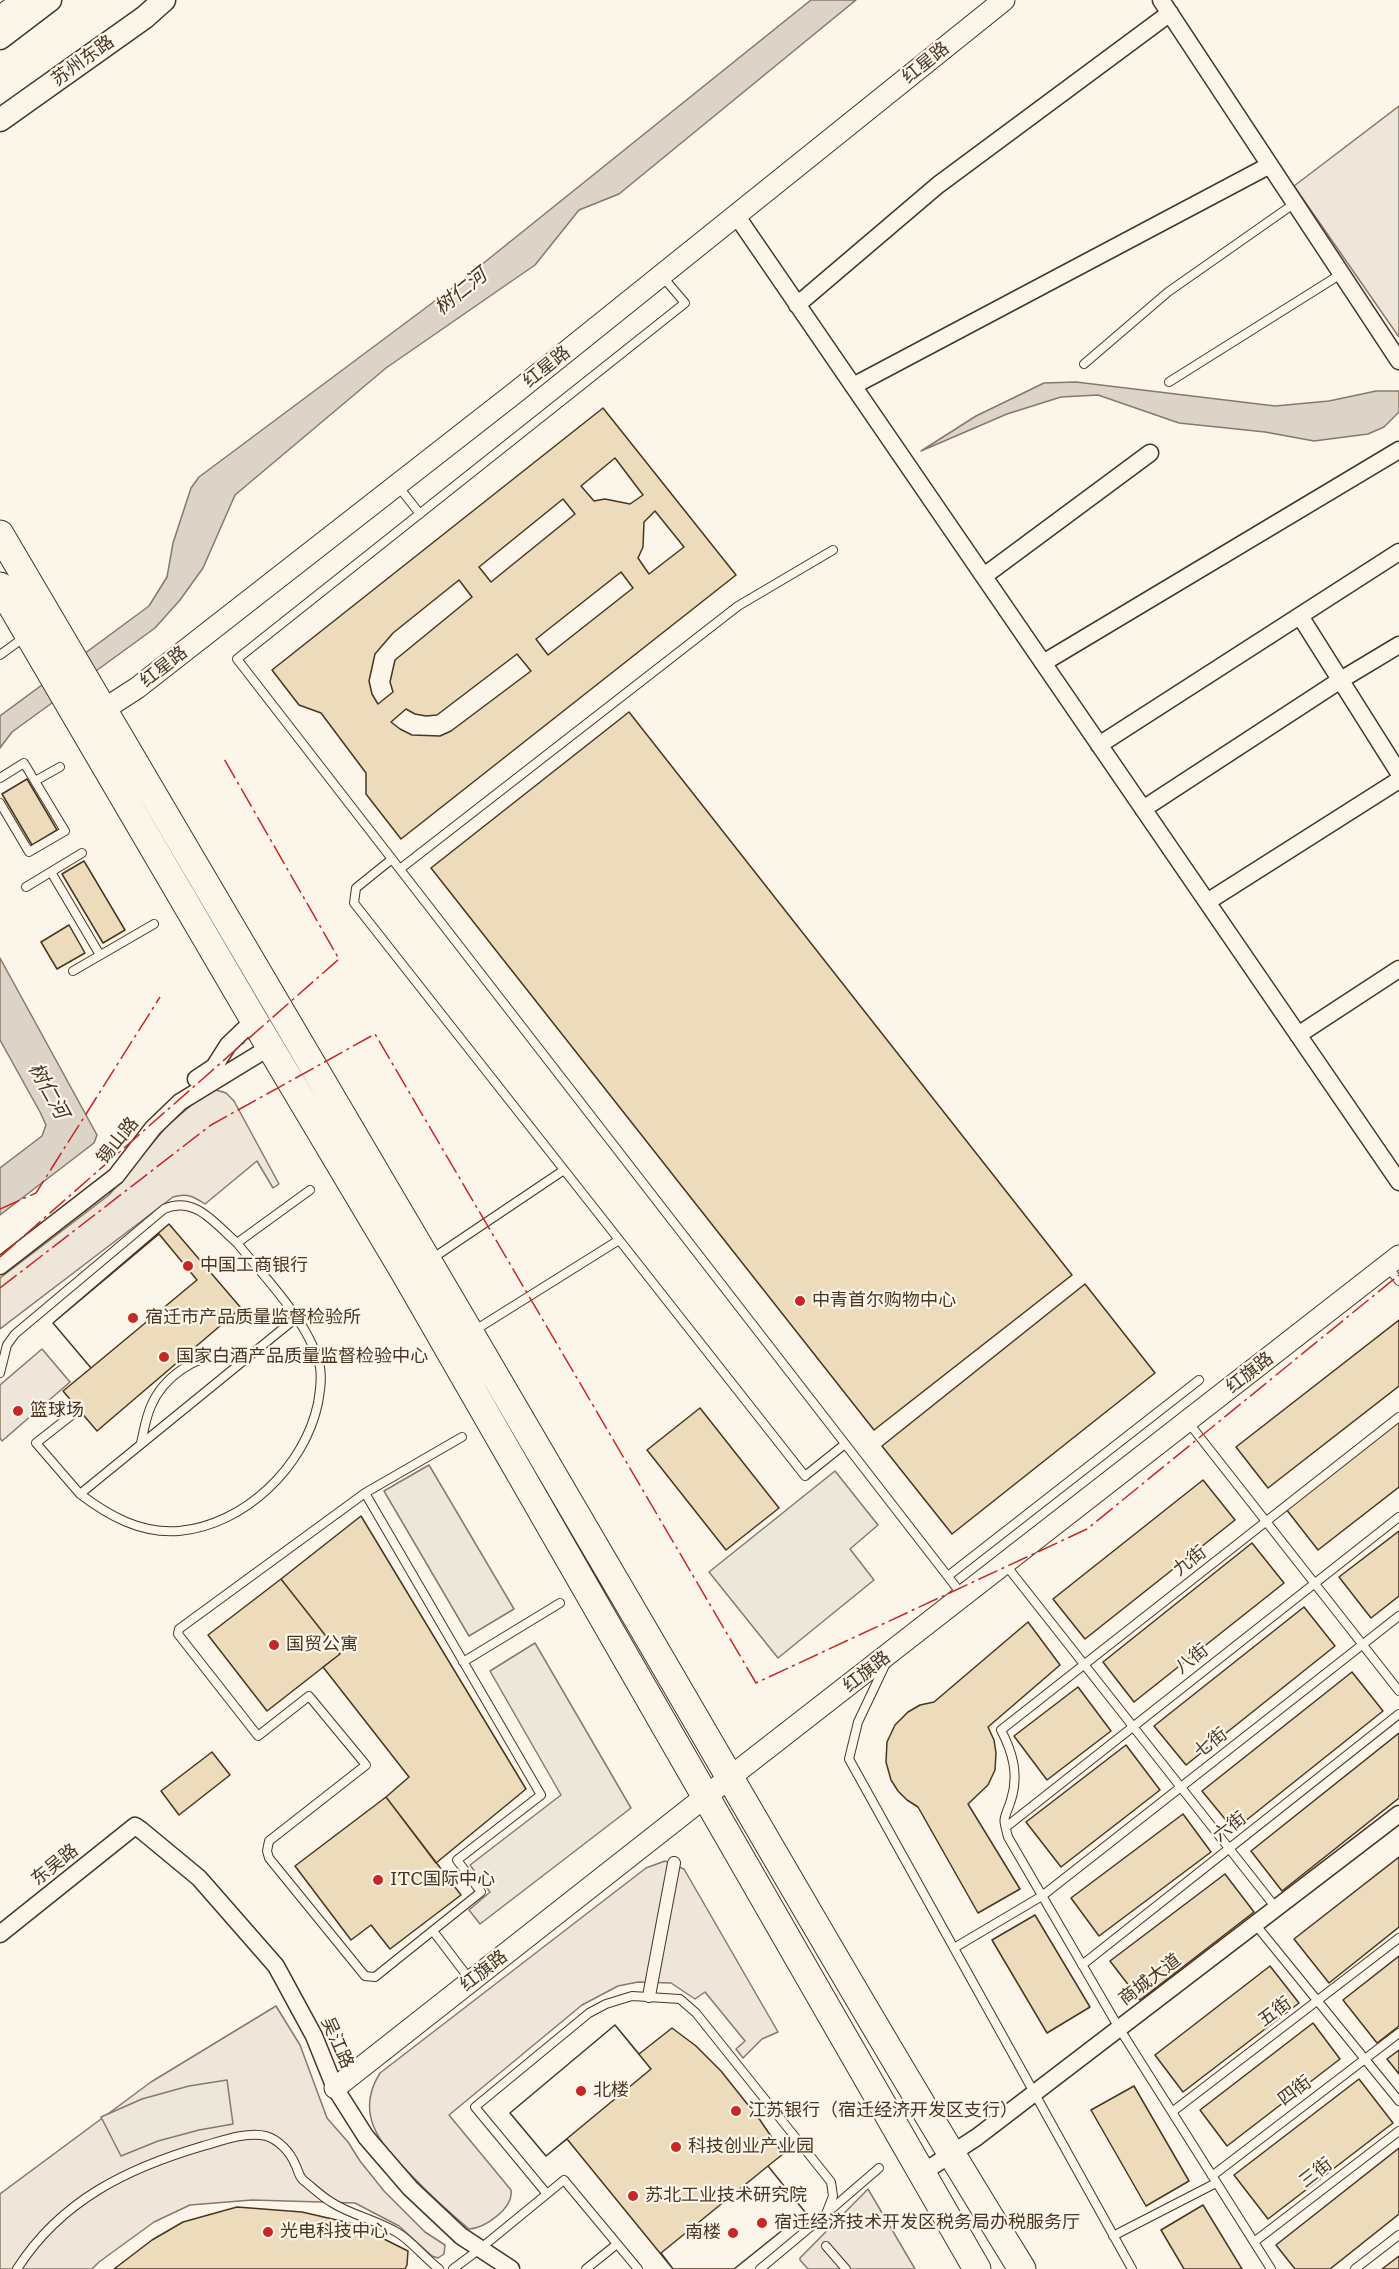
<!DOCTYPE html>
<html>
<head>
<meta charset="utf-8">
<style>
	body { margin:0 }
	canvas { display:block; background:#fbf6e9 }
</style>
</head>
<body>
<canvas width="1399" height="2269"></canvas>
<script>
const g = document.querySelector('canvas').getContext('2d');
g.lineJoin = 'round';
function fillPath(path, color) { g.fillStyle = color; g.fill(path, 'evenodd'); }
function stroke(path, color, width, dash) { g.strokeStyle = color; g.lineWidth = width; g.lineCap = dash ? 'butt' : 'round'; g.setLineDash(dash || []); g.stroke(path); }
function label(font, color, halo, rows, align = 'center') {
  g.font = font + ' Literata,"Noto Sans SC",serif'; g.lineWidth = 4.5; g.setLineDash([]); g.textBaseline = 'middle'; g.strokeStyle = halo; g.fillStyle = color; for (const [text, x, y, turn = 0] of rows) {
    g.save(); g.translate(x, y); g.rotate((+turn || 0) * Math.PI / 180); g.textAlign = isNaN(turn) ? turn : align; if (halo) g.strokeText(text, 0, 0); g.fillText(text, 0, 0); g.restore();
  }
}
const green = new Path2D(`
	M1399 106V337L1294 186Z
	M216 1090 226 1093 234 1101 279 1184 273 1188 257 1161 205 1204C193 1196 187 1193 173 1197L0 1329V1278L109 1195 167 1126 208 1091Z
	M42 1349 70 1382 2 1441 0 1438V1385Z
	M665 1861 684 1869 778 2032 762 2039 743 2058 736 2049 745 2041 705 1992 695 1999 671 1983 638 1982 618 1986 582 2005 449 2115 511 2190C514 2208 485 2228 469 2229 450 2213 432 2197 415 2179 385 2149 352 2117 380 2073L646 1868Z
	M276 2006 300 2045 327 2118 348 2142 360 2161 384 2191 425 2232 445 2245 444 2254 438 2258 432 2256 399 2226 355 2203 252 2200 190 2205 154 2222 99 2262 92 2269H0V2194L151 2082Z
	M868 2189 915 2269H808L800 2260V2258Z`);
const parking = new Path2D(`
	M429 1465 514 1609 469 1636 384 1491Z
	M835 1471 878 1525 850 1549 874 1580 778 1658 709 1572Z
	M535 1643 631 1808 480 1924 469 1910 490 1892 470 1865 561 1795 490 1671Z
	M227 2080 233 2124 199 2130 158 2141 121 2156 101 2117 142 2099 189 2086Z`);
const water = new Path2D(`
	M811 0H856L619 194 579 210 535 265 386 368 235 495 203 568 180 600 155 628 12 732 0 748V716L149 606 167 577 173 543 191 488 199 477 455 286Z
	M1076 382 1275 406 1329 401 1376 391H1399V412L1384 427 1368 434 1314 441 1265 432 1179 423 1098 395 1061 397 1007 414 921 451 976 416 1044 383Z
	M0 958 97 1135 94 1143 0 1215V1168L42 1136 46 1125 40 1112 0 1040Z`);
const building = new Path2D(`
	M603 408 736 575 401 839 366 794V773L321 713 299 705 272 670ZM615 458 643 495 630 504 605 499 594 501 581 486ZM563 499 575 514 491 582 479 567ZM655 511 684 547 649 574 638 558 643 547 644 522ZM621 572 633 588 548 655 536 639ZM459 580 472 597 395 660 390 682 393 692 378 704 372 694 369 681 375 654 393 633ZM517 654 531 671 451 731 440 736 412 735 400 729 391 722 406 709 415 714 426 716 437 715Z
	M629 712 1072 1275 874 1430 431 868Z
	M27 779 57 830 32 845 2 794Z
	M84 861 125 930 103 943 62 874Z
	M69 925 85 953 57 969 41 942Z
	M169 1224 241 1308 97 1431 63 1391 91 1368 53 1323Z
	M159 1234 197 1280 91 1368 53 1323Z
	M1085 1284 1155 1373 952 1534 882 1446Z
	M1399 1320V1386L1268 1488 1236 1447Z
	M700 1408 779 1508 726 1550 647 1450Z
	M1399 1421V1487L1318 1550 1286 1509Z
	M1203 1480 1235 1520 1085 1639 1053 1599Z
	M361 1516 526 1789 436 1863 386 1797 409 1777 323 1667 340 1654 281 1579Z
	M1399 1531V1596L1371 1618 1339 1577Z
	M1252 1543 1284 1583 1134 1702 1103 1662Z
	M281 1579 340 1654 267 1711 208 1635Z
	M1304 1607 1335 1646 1186 1765 1154 1726Z
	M1028 1622 1060 1665 988 1727 994 1740 996 1753 995 1770 988 1785 968 1804 1020 1889 978 1913 918 1807 907 1800 898 1791 891 1780 886 1762 887 1742 895 1725 908 1712 920 1705 934 1702Z
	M1352 1672 1383 1711 1234 1830 1202 1791Z
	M1078 1687 1111 1731 1047 1780 1014 1736Z
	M1399 1733V1798L1282 1891 1251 1851Z
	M1126 1745 1160 1790 1061 1867 1026 1822Z
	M212 1752 230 1775 179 1815 161 1791Z
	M386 1797 461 1895 390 1949 371 1925 351 1940 295 1866Z
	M1183 1814 1211 1852 1099 1936 1071 1898Z
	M1399 1857V1927L1329 1983 1294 1939Z
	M1225 1874 1254 1912 1140 2000 1110 1961Z
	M1035 1915 1090 2007 1047 2033 992 1940Z
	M1399 1956V2026L1377 2043 1343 2000Z
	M1270 1966 1299 2003 1183 2092 1155 2055Z
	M1313 2023 1340 2059 1227 2146 1200 2110Z
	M615 2025 639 2054 672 2028 696 2046 721 2071 760 2120 783 2154 768 2166 805 2212 734 2269H673L567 2139 546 2156 510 2113Z
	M615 2025 651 2069 546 2156 510 2113Z
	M1399 2050V2074L1387 2059Z
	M1359 2079 1393 2123 1268 2219 1234 2175Z
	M1134 2086 1189 2181 1146 2206 1091 2110Z
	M1399 2148V2214L1330 2269H1295L1276 2245Z
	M768 2166 805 2212 734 2269H673L661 2253Z
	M1203 2205 1242 2269H1184L1161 2230Z
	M237 2207 302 2212 354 2224 408 2251 407 2265 405 2269H114L152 2240 183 2222Z
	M1399 2256V2269H1382Z`);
const service = new Path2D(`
	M662 276 685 303 237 659 963 1596
	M1084 364 1168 292 1295 203
	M1169 382 1341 274
	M398 486 420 514
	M0 655 26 636
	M0 778 24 763 65 831 29 852 0 803
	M35 781 60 767
	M392 859 356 888 354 903 805 1476 845 1444
	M400 869 738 606 833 550
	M51 872 100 955
	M26 887 82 853
	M73 971 154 924
	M430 1260 564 1170
	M1387 1266 1399 1281
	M296 1318 80 1494C109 1516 141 1534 179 1531 245 1525 305 1466 318 1403 320 1391 322 1380 320 1367 310 1323 265 1278 237 1243L310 1190
	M472 1332 619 1240
	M0 1373 7 1345 15 1334 164 1209C195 1195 215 1224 237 1243
	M73 1414 36 1443 80 1494
	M1188 1422 1399 1691
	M141 1443C144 1430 146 1417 151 1406 163 1378 195 1354 226 1356 232 1356 239 1358 245 1359
	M365 1493 541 1795 457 1860 481 1892 375 1977 365 1976 269 1858 267 1851 269 1841 366 1765 309 1696 258 1736 178 1634 179 1629 365 1493 462 1437
	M1005 1564 1276 1908
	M948 1576 1199 1380
	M463 1662 560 1603
	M886 1663 858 1722 849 1759 1132 2269
	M1006 1827 1399 1517
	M1255 1924 1399 2101
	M433 1931 471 1981
	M954 1948 1042 1896 1399 1616
	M1082 1965 1399 1714
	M1172 2112 1399 1938
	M1212 2176 1399 2033
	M547 2194 475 2107 589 2013 606 2004 632 1996 680 1999 696 2013 831 2182 833 2196 826 2214 760 2269
	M828 2212 879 2168
	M1113 2236 1216 2183
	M1254 2242 1399 2131
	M826 2246 846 2269
	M17 2269C61 2200 128 2168 203 2146 221 2141 247 2131 266 2136 279 2140 290 2152 295 2164 298 2169 298 2175 303 2180 312 2187 321 2196 331 2202 351 2215 377 2220 398 2233 411 2241 426 2259 439 2269
	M453 2269 481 2248 564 2180 638 2269
	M586 2269 617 2244
	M1271 2269 1119 2028 1008 1837C1002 1814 1004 1822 1011 1800 1019 1775 1013 1753 1001 1730L1399 1417
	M1355 2269 1399 2235`);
const pedestrian = new Path2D(`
	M649 1996 674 1863`);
const minor = new Path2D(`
	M1161 0 1399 361
	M736 215 1399 1182
	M797 305 938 185 1170 13
	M853 386 1270 165
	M984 576 1150 453
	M1300 616 1399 773
	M1043 663 1399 450
	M1099 745 1399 552
	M1143 809 1339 681 1399 645
	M1207 902 1399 780
	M1298 1035 1399 969
	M196 1079 214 1067 228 1045 254 1020
	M0 1266 116 1176 153 1128 180 1102 270 1047
	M0 1934 135 1826 141 1830 199 1878 276 1966 314 2036 335 2088 366 2137 410 2188 461 2236 511 2269
	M922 2173 977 2137 1399 1814`);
const tertiary = new Path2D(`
	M0 17 22 0
	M92 717 137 688 516 392 1004 0
	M335 2088 729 1778 1399 1256`);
const secondary = new Path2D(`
	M0 38 50 0
	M0 120 145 17 164 0`);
const trunk = new Path2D(`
	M0 534C200 874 401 1214 600 1555 740 1793 876 2034 1022 2269
	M0 586 254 1020 406 1275 977 2269`);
const power = new Path2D(`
	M0 1209 36 1193 160 997
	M0 1257 339 959 223 757
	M0 1288 211 1125 375 1034 756 1683 1087 1529 1399 1275`);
const markers = [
	[188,1266,6,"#c62828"],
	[800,1301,6,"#c62828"],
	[133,1318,6,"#c62828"],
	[164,1357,6,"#c62828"],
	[18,1411,6,"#c62828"],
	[274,1645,6,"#c62828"],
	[378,1880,6,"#c62828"],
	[581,2091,6,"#c62828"],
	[736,2111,6,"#c62828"],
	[676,2147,6,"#c62828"],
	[633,2196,6,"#c62828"],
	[762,2223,6,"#c62828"],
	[268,2232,6,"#c62828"],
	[733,2233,6,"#c62828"]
];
const streetNames = [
	["苏州东路",83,61,-36],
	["红星路",926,63,-39],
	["红星路",547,367,-39],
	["红星路",164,667,-38],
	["锡山路",118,1141,-51],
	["红旗路",1250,1373,-38],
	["九街",1190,1561,-38],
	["八街",1192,1659,-38],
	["红旗路",867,1672,-38],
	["七街",1211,1743,-38],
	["六街",1230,1827,-38],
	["东吴路",55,1865,-39],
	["红旗路",484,1971,-38],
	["商城大道",1150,1980,-37],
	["五街",1275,2012,-37],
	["吴江路",337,2043,66],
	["四街",1295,2091,-37],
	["三街",1316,2173,-38]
];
const poiNames = [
	["中国工商银行",200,1266],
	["中青首尔购物中心",812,1301],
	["宿迁市产品质量监督检验所",145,1318],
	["国家白酒产品质量监督检验中心",176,1357],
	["篮球场",30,1411],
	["国贸公寓",286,1645],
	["ITC国际中心",390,1880],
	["北楼",593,2091],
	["江苏银行（宿迁经济开发区支行）",748,2111],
	["科技创业产业园",688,2147],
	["苏北工业技术研究院",645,2196],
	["宿迁经济技术开发区税务局办税服务厅",774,2223],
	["光电科技中心",280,2232],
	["南楼",721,2233,"right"]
];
const waterNames = [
	["树仁河",461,292,-39],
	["树仁河",48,1091,61]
];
fillPath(green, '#ede6d9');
stroke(green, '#887966', 1.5);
fillPath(parking, '#ede7d9');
stroke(parking, '#887966', 1.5);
fillPath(water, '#dcd4c6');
stroke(water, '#887966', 1.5);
fillPath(building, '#ecdcbc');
stroke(building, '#4a3520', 1.5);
stroke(service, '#4a3520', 10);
stroke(pedestrian, '#4a3520', 14);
stroke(minor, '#4a3520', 19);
stroke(tertiary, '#4a3520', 23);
stroke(secondary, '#4a3520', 25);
stroke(trunk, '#4a3520', 29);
stroke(service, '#fbf6e9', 8);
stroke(pedestrian, '#fbf6e9', 12);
stroke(minor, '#fbf6e9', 16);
stroke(tertiary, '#fbf6e9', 21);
stroke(secondary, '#fbf6e9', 22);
stroke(trunk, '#fbf6e9', 27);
stroke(power, '#c62828', 1.5, [21, 4.5, 3, 4.5]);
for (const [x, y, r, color] of markers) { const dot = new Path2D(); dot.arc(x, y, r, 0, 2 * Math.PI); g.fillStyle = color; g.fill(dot); stroke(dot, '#fbf6e9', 2); }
label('18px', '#4a3520', '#fbf6e9', streetNames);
label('18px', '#4a3520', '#fbf6e9', poiNames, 'left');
label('italic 20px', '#4a3520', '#fbf6e9', waterNames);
</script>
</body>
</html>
